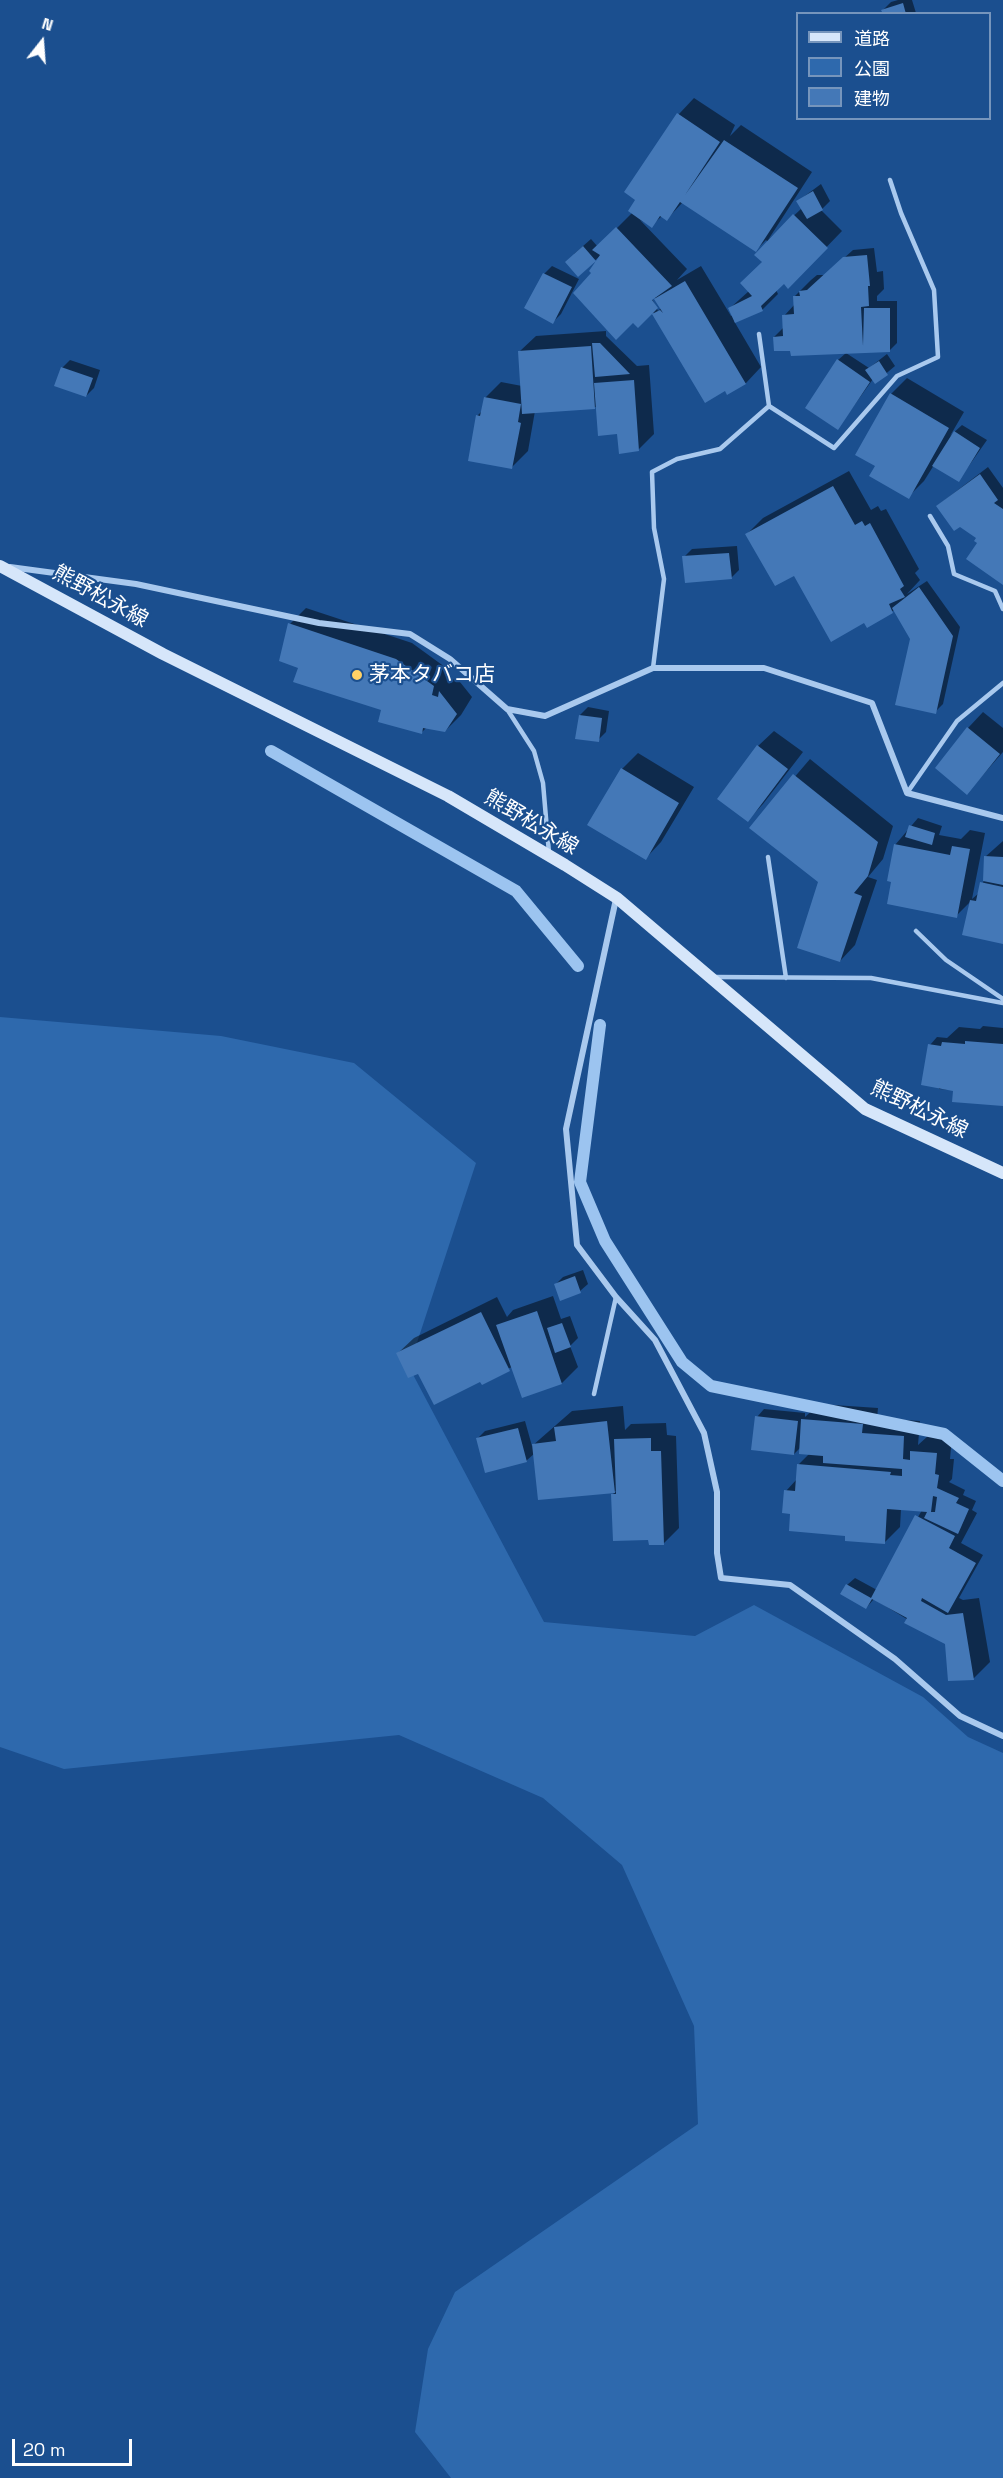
<!DOCTYPE html>
<html>
<head>
<meta charset="utf-8">
<style>
	body { margin:0 }
	#map { position:relative; width:1003px; height:2478px; overflow:hidden; background:#1b4f8f; font-family:"Space Grotesk","Noto Sans JP",sans-serif }
	canvas { display:block }
	.legend { position:absolute; left:796px; top:12px; width:195px; height:108px; box-sizing:border-box; background:#1b4f8f; border:2px solid #7695bc; margin:0; padding:8px 10px; list-style:none; font-size:18px; color:#fff }
	.legend li { display:flex; align-items:center; gap:12px; height:30px }
	.legend b { width:30px; border:2px solid #7695bc }
	.north { position:absolute; left:12px; top:12px; width:60px; height:60px; -webkit-text-stroke:4px #1b4f8f; paint-order:stroke; rotate:17deg; font-size:16px; font-weight:700; line-height:24px; text-align:center; color:#fff }
	.north::after { content:''; display:block; margin:auto; width:21px; height:27px; background:#fff; clip-path:polygon(50% 0,100% 100%,50% 72%,0 100%) }
	.scale { position:absolute; left:12px; top:2439px; width:120px; height:27px; box-sizing:border-box; border:3px solid #fff; border-top:0; padding-left:8px; font-size:18px; line-height:21px; white-space:nowrap; color:#fff; -webkit-text-stroke:4px #1b4f8f; paint-order:stroke }
</style>
</head>
<body>
<div id="map">
<canvas width="1003" height="2478"></canvas>
<ul class="legend">
<li><b style="height:8px;background:#d6e6fa"></b>道路</li>
<li><b style="height:16px;background:#2e69ad"></b>公園</li>
<li><b style="height:16px;background:#4478b7"></b>建物</li>
</ul>
<div class="north">N</div>
<div class="scale">20 m</div>
</div>
<script>
const g = document.querySelector('canvas').getContext('2d');
g.lineJoin = 'round';
function fillPath(path, color) { g.fillStyle = color; g.fill(path, 'evenodd'); }
function stroke(path, color, width, dash) { g.strokeStyle = color; g.lineWidth = width; g.lineCap = dash ? 'butt' : 'round'; g.setLineDash(dash || []); g.stroke(path); }
function label(font, color, halo, rows, align = 'center') {
  g.font = font + ' "Space Grotesk","Noto Sans JP",sans-serif'; g.lineWidth = 4.5; g.setLineDash([]); g.textBaseline = 'middle'; g.strokeStyle = halo; g.fillStyle = color; for (const [text, x, y, turn = 0] of rows) {
    g.save(); g.translate(x, y); g.rotate((+turn || 0) * Math.PI / 180); g.textAlign = isNaN(turn) ? turn : align; if (halo) g.strokeText(text, 0, 0); g.fillText(text, 0, 0); g.restore();
  }
}
const green = new Path2D(`
	M0 1017 221 1036 354 1063 476 1163 409 1367 544 1622 695 1636 754 1605 923 1697 968 1737 1003 1753V2478H451L415 2432 428 2349 455 2292 698 2124 694 2026 622 1865 543 1798 399 1735 64 1769 0 1747Z`);
const shadow = new Path2D(`
	M898 0H912L916 13 884 14 883 10 891 2Z
	M694 98 735 125 730 136 741 125 812 172 768 240 802 208 798 201 821 184 830 201 821 210 842 231 788 287 784 282 776 290 778 294 762 310 734 321 761 367 746 383 728 393 725 389 705 401 653 312 593 273 600 256 578 275 574 254 591 239 598 247 632 213 679 114ZM683 202 756 250 766 240 768 242 763 262 749 291 730 308 733 315 731 316 701 266 677 280 687 269 640 220 651 226 662 216 667 219ZM651 292 661 308 658 311 649 293Z
	M874 248 877 272 883 271 884 289 877 296V301H897V343L889 351 792 349 774 337 784 327V316L795 304V296L811 280 817 275H825L853 250Z
	M552 266 579 279 561 314 553 322 544 274Z
	M606 331V336L637 366 649 365 654 434 638 450 619 433 597 407 535 411 528 451 512 467 477 416 483 410 485 398 501 382 522 386 520 351 536 336Z
	M846 353 869 368 887 354 895 366 876 382 873 379 838 428V360Z
	M70 360 100 370 94 388 86 396 62 368Z
	M907 378 964 412 950 436 962 425 987 440 959 480 934 465 924 481 908 497 877 466 891 394Z
	M988 467 1003 488V584L978 537 937 506Z
	M849 471 871 510 878 506 881 511 886 509 919 569 915 573 920 580 907 594 927 581 960 627 943 704 935 712 912 639 895 610 865 621 795 574 747 534 763 518Z
	M737 546 739 570 731 578 684 557 692 549Z
	M306 608 412 643 449 670 447 679 452 681 456 677 472 697 461 715 445 731 427 727 422 732 383 709 300 668 290 624Z
	M588 707 609 711 606 732 598 740 580 715Z
	M983 712 1003 728V752L967 793 968 728Z
	M774 731 803 752 763 804 748 820 758 746Z
	M638 753 694 787 661 842 646 858 622 769Z
	M810 759 893 826 883 859 868 877 877 880 855 945 840 961 820 882 751 828Z
	M918 818 942 826 939 835 961 839 970 830 985 833 972 899 979 893 984 880 985 857 1003 841V942L971 901 956 916 895 845Z
	M983 1026 1003 1028V1103L954 1090 939 1089 930 1045 937 1037 947 1038 959 1027 980 1029Z
	M583 1270 588 1284 580 1291 555 1285 563 1277Z
	M553 1296 561 1319 570 1316 578 1338 570 1346 578 1367 562 1383 523 1397 512 1367 481 1380 419 1372 398 1353 414 1338 497 1297 507 1317 513 1310Z
	M819 1404 878 1408 877 1418 920 1421 918 1445 928 1436 952 1437 950 1459H954L952 1479 949 1482 965 1490 963 1495 976 1501 972 1510 977 1513 961 1543 983 1555 959 1598 963 1600 979 1598 990 1662 974 1678 949 1680 946 1643 874 1599 866 1608 847 1585 855 1578 877 1590 922 1510 901 1509 900 1527 884 1543 847 1534 786 1491 797 1479 798 1465 810 1453 801 1447 794 1454 757 1417 764 1409 805 1413V1417Z
	M623 1406 625 1430 631 1424 666 1423 667 1435 676 1436 679 1528 664 1543 649 1538 612 1495 616 1491 539 1498 535 1453 526 1461 477 1439 485 1431 525 1421 532 1446 572 1411Z`);
const stream = new Path2D(`
	M271 751 516 891 578 966
	M600 1025 580 1182 605 1241 682 1362 711 1386 944 1434 1003 1481`);
const building = new Path2D(`
	M903 3 906 14H883L881 10Z
	M677 113 720 142 685 195 724 140 798 188 756 252 680 202 667 221 660 216 652 228 628 211 635 200 624 192Z
	M813 191 823 210 807 219 796 201Z
	M793 214 828 248 788 289 784 284 761 306 763 311 735 323 728 308 752 296 740 283 762 262 754 255Z
	M616 227 672 286 652 300 658 308 638 328 633 323 616 340 573 293 591 273 589 271 600 255 592 250Z
	M583 246 596 261 578 277 565 262Z
	M867 255 870 286H868L869 306 861 307 863 346 864 308H890V352L791 356 790 351H774L773 337 783 336 782 315 794 314 793 296H800L799 291 807 290 843 257Z
	M543 273 572 287 553 324 524 308Z
	M685 281 746 384 727 395 725 391 705 403 652 314 660 310 663 313 654 299Z
	M592 343H600L630 374 595 377Z
	M591 346 595 409 522 414 518 351Z
	M837 359 870 382 838 430 805 408Z
	M879 361 888 375 875 384 865 370Z
	M61 367 93 378 86 397 54 386Z
	M634 380 639 451 619 454 617 434 598 436 594 383Z
	M890 393 949 428 909 499 869 476 875 466 855 455Z
	M484 397 521 404 518 422 521 423 512 469 468 461 476 415 480 416Z
	M954 431 980 448 959 482 932 466Z
	M980 474 998 500 994 503 1003 509V585L966 559 977 543 974 541 976 538 960 527 954 531 936 506Z
	M833 486 855 525 862 521 865 526 870 523 904 586 900 589 905 597 889 604 893 613 867 628 864 623 831 642 794 576 775 586 745 534Z
	M729 553 732 579 685 583 682 556Z
	M919 587 953 636 936 714 895 705 910 639 892 608Z
	M288 623 396 659 434 686 432 695 438 697 439 691 457 714 445 732 423 728 422 734 378 722 381 710 293 682 298 668 279 661Z
	M579 715 602 718 599 742 575 739Z
	M967 727 1000 754 967 795 935 768Z
	M757 745 788 769 748 822 717 799Z
	M621 768 679 803 646 860 587 825Z
	M793 774 878 842 868 876 854 893 862 896 840 962 797 948 818 882 749 828Z
	M909 825 935 833 932 845 905 837Z
	M894 844 950 855 952 846 970 849 957 918 887 904 891 882 887 881Z
	M984 856 1003 857V885L983 881Z
	M980 882 1003 887V944L962 935 970 900 976 901Z
	M965 1041 1003 1044V1106L952 1102 953 1091 921 1085 928 1044 941 1046 942 1042 965 1044Z
	M575 1276 581 1293 560 1301 554 1284Z
	M537 1311 562 1384 522 1398 496 1325Z
	M481 1312 510 1371 482 1385 480 1382 434 1405 418 1374 408 1378 396 1353Z
	M562 1323 571 1347 555 1353 547 1328Z
	M755 1416 798 1421 794 1455 751 1450Z
	M801 1419 863 1424 862 1433 904 1436 903 1459 910 1460V1451L937 1453 935 1474 939 1475 937 1488 959 1498 956 1503 969 1509 958 1534 924 1518 927 1512 887 1509 885 1544 845 1541V1536L789 1531 790 1514 782 1513 784 1490 795 1491 797 1464 891 1472 890 1475 902 1476V1469L823 1463V1456L799 1454ZM933 1496 937 1497 935 1512H931Z
	M607 1421 615 1493 538 1500 532 1444 556 1441 554 1427Z
	M518 1428 527 1462 485 1473 476 1438Z
	M651 1438V1451H661L664 1545H649L648 1540 613 1541 611 1494H616L614 1439Z
	M915 1515 955 1536 949 1548 976 1563 948 1613 922 1598 921 1601 946 1615 963 1613 974 1680 948 1681 945 1644 904 1623 907 1618 872 1599 866 1609 840 1594 846 1584 871 1598Z`);
const lane = new Path2D(`
	M769 406 834 448 897 376 938 357 934 290 901 213 890 180
	M930 516 948 546 954 574 995 591 1003 609
	M653 668 664 579 654 528 652 472 677 459 720 449 769 406 759 334
	M507 709 534 751 543 783 549 853
	M907 793 957 721 1003 683
	M768 857 786 978
	M916 931 946 960 1003 999
	M715 977 871 978 1003 1003
	M594 1394 616 1297`);
const street = new Path2D(`
	M10 567 136 584 319 623 410 634 450 659 507 709 545 716 653 668H764L872 703 907 793 1003 818
	M616 899 566 1129 577 1245 616 1297 655 1340 704 1433 717 1492V1553L721 1578 790 1585 895 1659 960 1716 1003 1736`);
const secondary = new Path2D(`
	M0 566 163 654 448 796 565 865 617 898 865 1109 1003 1173`);
const markers = [
	[357,675,6,"#ffd166"]
];
const streetNames = [
	["熊野松永線",100,597,29],
	["熊野松永線",531,823,31],
	["熊野松永線",919,1110,26]
];
const poiNames = [
	["茅本タバコ店",369,675]
];
fillPath(green, '#2e69ad');
fillPath(shadow, '#0007');
stroke(stream, '#9cc4f0', 12);
fillPath(building, '#4478b7');
stroke(lane, '#a9c9ee', 4.5);
stroke(street, '#a9c9ee', 6);
stroke(secondary, '#d6e6fa', 12);
for (const [x, y, r, color] of markers) { const dot = new Path2D(); dot.arc(x, y, r, 0, 2 * Math.PI); g.fillStyle = color; g.fill(dot); stroke(dot, '#1b4f8f', 2); }
label('21px', '#fff', '#1b4f8f', streetNames);
label('21px', '#fff', '#1b4f8f', poiNames, 'left');
</script>
</body>
</html>
